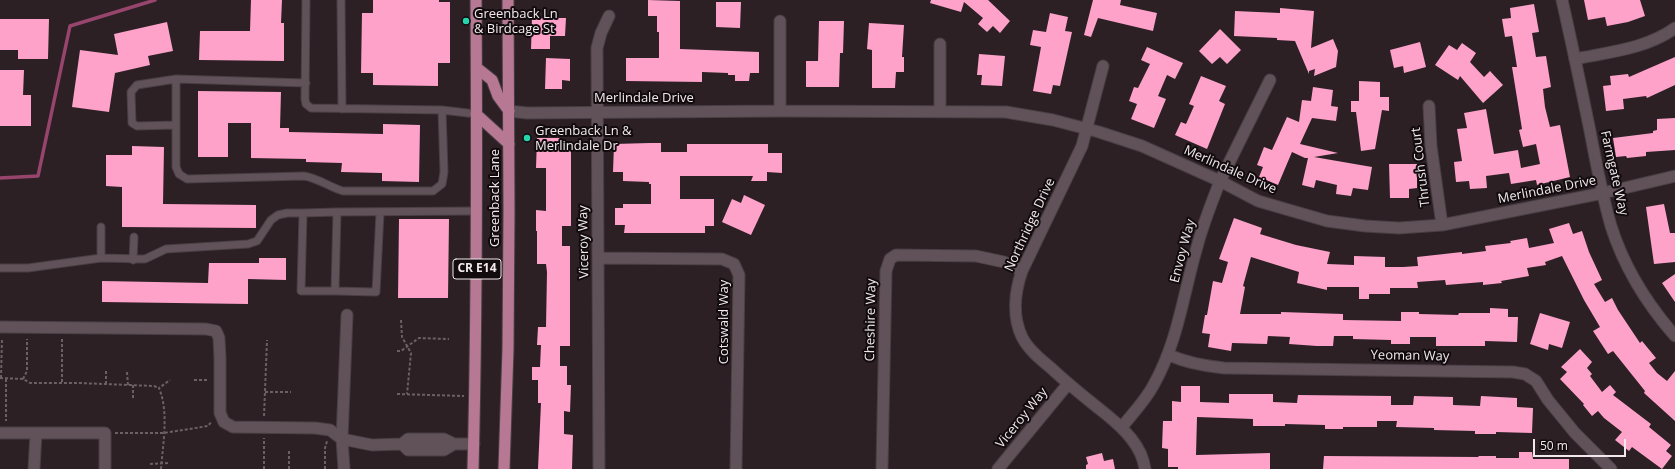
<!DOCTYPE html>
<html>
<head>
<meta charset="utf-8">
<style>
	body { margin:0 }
	#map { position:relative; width:1675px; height:469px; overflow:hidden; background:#2c2025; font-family:"Open Sans",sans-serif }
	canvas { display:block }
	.scale { position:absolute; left:1533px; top:439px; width:93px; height:18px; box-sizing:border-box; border:2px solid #f2e9ec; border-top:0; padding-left:5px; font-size:12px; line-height:14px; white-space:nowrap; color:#f2e9ec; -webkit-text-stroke:3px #110b0e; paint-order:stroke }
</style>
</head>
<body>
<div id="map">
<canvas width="1675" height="469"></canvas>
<div class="scale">50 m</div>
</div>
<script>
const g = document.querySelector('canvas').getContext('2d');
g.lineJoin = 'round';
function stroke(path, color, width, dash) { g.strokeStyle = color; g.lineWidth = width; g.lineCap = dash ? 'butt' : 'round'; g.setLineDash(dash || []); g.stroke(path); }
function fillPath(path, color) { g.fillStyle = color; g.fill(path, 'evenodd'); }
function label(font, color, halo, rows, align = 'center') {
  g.font = font + ' "Open Sans",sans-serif'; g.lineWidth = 4; g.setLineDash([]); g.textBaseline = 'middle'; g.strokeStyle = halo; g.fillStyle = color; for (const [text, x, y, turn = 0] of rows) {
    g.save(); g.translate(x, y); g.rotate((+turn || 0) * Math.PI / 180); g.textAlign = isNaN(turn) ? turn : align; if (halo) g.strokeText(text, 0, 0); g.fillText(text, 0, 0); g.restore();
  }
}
const stream = new Path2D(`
	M0 178 38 176 70 26 155 0`);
const building = new Path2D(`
	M251 0H282L281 23H284V61L199 60 200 31H250Z
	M373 0H439V2H450V63H438V86L373 85V73H361L362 13H373Z
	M648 0 680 1V49L759 52V73H750L749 81H735V75H728V73L702 72V82L626 81V58H659V32H657V16H648Z
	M931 0H988L1010 21 1000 33 993 26 987 32 978 24 983 18 964 2 961 12 930 3Z
	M1093 0H1121L1120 5 1157 13 1153 31 1098 18 1091 37 1084 35Z
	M1584 0H1640L1645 16 1628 22 1607 26 1605 17 1588 20Z
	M716 2H741L740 28 716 27Z
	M1534 4 1539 32 1532 33 1536 57 1546 56 1551 87 1543 89 1545 107 1550 127 1560 125 1570 177 1537 185 1536 180 1511 184 1509 173 1486 176 1487 188 1470 189 1469 181 1456 182 1454 162 1462 161 1457 129 1467 128 1464 113 1486 109 1494 154 1518 150 1521 168 1540 164 1536 144 1523 147 1519 130 1522 129 1512 67H1517L1512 36 1505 37 1502 19 1511 18 1510 8Z
	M1280 8 1314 11 1311 48 1333 39 1338 51 1336 67 1314 76 1315 69 1309 71V74L1295 41 1277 40V38L1234 36 1235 11 1280 13Z
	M1050 13 1068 17 1065 31 1072 32 1060 86 1053 85 1051 94 1033 91 1041 47 1030 45 1033 30 1046 32Z
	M532 18H566L565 36H550V49H531Z
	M0 19H49L48 59H18V50H0Z
	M819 21H844L843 53H840L839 87H806V61H818Z
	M167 22 173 51 148 56 150 65 115 73 109 112 72 107 80 50 118 55 114 34Z
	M869 23 904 25 902 57H904V72H896L895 88H872V50L867 49Z
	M1220 29 1241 50 1227 64 1220 57 1212 64 1199 51Z
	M1420 42 1426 67 1404 73 1403 66 1394 68 1390 50Z
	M1462 43 1476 53 1470 62 1484 77 1490 71 1503 85 1483 103 1460 76 1458 80 1435 65 1449 45 1457 50Z
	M1147 47 1183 63 1175 79 1167 75 1158 96 1166 99 1154 128 1131 119 1137 104 1129 101 1134 87 1138 88 1150 64 1141 60Z
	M979 54 1005 56 1002 86 981 85 982 75H977Z
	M1675 57V85L1647 98 1646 96 1623 99 1624 109 1606 111 1603 86 1611 85 1610 76 1628 74 1629 77Z
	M546 58 570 59V81L562 80V89H545Z
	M0 70H24L23 95H31V126H0Z
	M1201 76 1226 86 1219 101 1225 104 1207 149 1175 135 1181 122 1186 124 1194 106 1189 104Z
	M1359 81 1380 82V97H1389V111L1382 110 1375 149 1361 151 1356 112H1351V101H1359Z
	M1313 87 1333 90 1331 106 1338 107 1336 121 1312 118 1300 144 1338 153 1314 157 1372 167 1368 190 1353 188 1351 196 1336 194 1337 185 1316 180 1314 188 1302 185 1308 158H1305L1292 152 1278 185 1259 177 1263 167 1257 165 1264 147 1272 150 1287 117 1299 122 1302 100 1311 101Z
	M198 91 281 92 280 128H289V132L383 134V124L420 125 419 182 382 181V173L341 172 342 163 306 162V159L251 158V123H228V157H198Z
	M1675 118V150L1646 152V156L1627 158 1626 156 1616 157 1613 138 1653 133V131L1657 130V119Z
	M537 138H562V146L571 147V226H562V246H570V346H560V366H567V385H571L570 412 564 411V434L573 435 572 469H538L541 403H538V380H532V367H540L541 345H537L538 327H546L547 272 546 264H537V231H536V210L546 211V168H536Z
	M650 143H661V152H687V144H768V153H782V173L767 172V181H751L753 176H680V199H714V226H705V233H624L625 225H615V208H623V204H651V184H649V182L623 181V172H613L614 144Z
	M132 146 164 147 163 204 256 205V228L122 227V187L106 186V155H132Z
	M1389 164H1417V188L1409 189V198H1390Z
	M744 195 765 205 751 235 722 222 732 199 741 203Z
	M1664 204 1670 233H1675V262L1654 264 1646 207Z
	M1234 218 1262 228 1260 234 1296 245 1330 252 1327 264 1354 265V256L1385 257V267H1403L1418 266 1417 257 1462 252V254L1486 251 1485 246 1511 243 1510 241 1527 238 1529 248 1554 243 1549 229 1569 223 1573 234 1582 231 1589 252 1602 280 1594 284 1605 302 1612 298 1618 310 1640 343 1642 341 1656 358 1649 363 1657 373 1667 381 1675 371V421L1644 393 1645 391 1613 351 1608 354 1593 331 1600 327 1584 300 1562 256 1545 262 1546 265 1527 268 1529 276 1501 281 1502 283 1483 285V282L1446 285 1445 280 1417 282 1418 288H1390V294H1369V299H1359V287H1327V290L1297 283 1299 272 1251 257 1243 286 1245 287 1240 314H1281V312L1343 314V320L1401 321V312H1419V314L1458 315 1459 313H1490V308L1508 309V317H1518L1517 342 1485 341V346H1436V337H1410V344H1391V340L1353 339V336H1334L1333 346H1317L1289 344 1290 337 1268 336 1267 344 1232 343 1231 351 1208 347 1210 334 1202 333 1205 315H1207L1213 281 1222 283 1228 262 1219 259Z
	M399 219H449L448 298H398Z
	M259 258H286V280L248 279V304L102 302V281L208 283 209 263H259Z
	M1675 274V302L1662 283Z
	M1540 313 1570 322 1562 348 1549 344 1548 350 1530 344Z
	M1580 349 1592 362 1587 368 1592 374 1590 376 1602 392 1610 385 1616 392 1613 395 1651 424 1649 427 1671 445 1666 451 1672 456 1662 469 1632 447 1629 451 1615 440 1622 432 1604 418 1598 411 1592 416 1583 405 1584 404 1560 379 1567 372 1561 367Z
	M1181 386H1200V402L1229 403V394H1273V402L1297 403 1298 395 1391 396V405H1413L1414 396 1453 397V405L1480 406 1481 396 1517 398V407L1533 408 1532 433 1496 432V434H1475V431L1434 430V428L1396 427 1397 421H1377V427H1343V429H1325V425L1285 424V426H1253V419L1197 417 1196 455 1270 453V469H1178V467H1168V449L1162 448 1163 421H1172V401L1181 402Z
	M1519 452H1532L1533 459H1569V469H1323L1324 456 1478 457 1479 456H1496V458H1519Z
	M1102 453 1104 461 1113 459 1115 469H1086V465L1088 464 1086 457Z`);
const path = new Path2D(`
	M401 320 402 337 411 353 407 394
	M62 339V383
	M397 351H401L419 338 449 339
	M127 372 128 385
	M0 378 23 379 30 383H79L154 386 159 388
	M1 378 2 338
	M6 379V421
	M23 379 27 371V339
	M194 380H209
	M106 384V370
	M133 385V399
	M265 392H291
	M397 394 464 396
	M264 416 267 340
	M115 433H164L208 426 212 421
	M150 464 169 463
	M161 469C163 443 169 412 159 388L170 380
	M264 469V438
	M289 469V450
	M325 469V448L327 441`);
const service = new Path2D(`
	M306 0 305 99 306 104 311 108 442 110 476 114
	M341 0 342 109
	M176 79V167L179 174 187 179 304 176C318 178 329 187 343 191H433L442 184 444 172 442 110
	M176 125 137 126 132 123 131 92 137 85 176 79 306 83
	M337 212 303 213 301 291H335L337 212 477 211
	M101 227V258L145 259 166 249 248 244 257 241 271 220 278 215 287 213H303
	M133 260 134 237
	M0 268H28L101 258
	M335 291 376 292 380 213`);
const minor = new Path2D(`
	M780 21V111
	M940 44V111
	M1575 59C1609 52 1646 49 1675 28
	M1103 66 1082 146 1022 271C1015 291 1012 316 1022 337 1028 349 1040 359 1051 368 1069 385 1088 400 1107 415 1124 429 1142 446 1145 469
	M1429 106 1431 146 1442 225
	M509 111 527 113 780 111 1006 112 1053 120 1099 132 1142 146 1220 181 1258 201 1327 221 1365 226 1399 228 1442 225 1603 193 1675 176
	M599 258 722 259 734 264 739 275 736 469
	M0 327 206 329 216 331 219 338 220 359V413L224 422 233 427 315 428 330 430 342 439 372 445 402 444 408 439H444L454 444
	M1169 355C1187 363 1204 366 1224 368L1513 372 1525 374 1536 381 1548 400 1575 433 1611 469
	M1122 427C1132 414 1145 401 1153 386 1178 342 1183 295 1197 247 1203 224 1212 202 1220 181L1270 80
	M0 433H105V469
	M402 444 408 450H444L454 444H474
	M34 469 36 433
	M344 469 342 439 347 315
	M599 469 597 48 601 33 609 16
	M882 469 886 271 890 259 896 255 976 256 1004 262 1022 271
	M998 469 1068 384`);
const tertiary = new Path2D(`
	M1562 0C1572 44 1581 87 1590 131 1596 163 1602 195 1611 226 1624 267 1647 304 1675 336`);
const primary = new Path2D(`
	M477 68 492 80 498 96 509 111
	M476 114 509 144
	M473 469C477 313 477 156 476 0
	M504 469 508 349 509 212 508 0`);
const markers = [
	[466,21,4,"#27d5ad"],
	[527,138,4,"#27d5ad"]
];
const shields = [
	[477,269,48]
];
const shieldNames = [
	["CR E14",477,269]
];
const poiNames = [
	["Greenback Ln",474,14],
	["& Birdcage St",474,29],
	["Greenback Ln &",535,131],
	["Merlindale Dr",535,146]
];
const streetNames = [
	["Merlindale Drive",644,98],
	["Thrush Court",1421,167,-97],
	["Merlindale Drive",1230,170,24],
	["Farmgate Way",1614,173,77],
	["Merlindale Drive",1547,190,-11],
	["Greenback Lane",495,198,-90],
	["Northridge Drive",1030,225,-65],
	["Viceroy Way",584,242,-91],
	["Envoy Way",1183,251,-75],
	["Cheshire Way",871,320,-89],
	["Cotswald Way",724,322,-90],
	["Yeoman Way",1410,356,1],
	["Viceroy Way",1022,418,-51]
];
stroke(stream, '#97456c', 3.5);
fillPath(building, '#fea2ca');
stroke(service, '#493f43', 9);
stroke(minor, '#493f43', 13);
stroke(tertiary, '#493f43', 13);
stroke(primary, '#493f43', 13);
stroke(path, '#6b6064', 2, [3, 2]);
stroke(service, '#605258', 7);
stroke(minor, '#605258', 11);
stroke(tertiary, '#605258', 11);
stroke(primary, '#b77894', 11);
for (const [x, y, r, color] of markers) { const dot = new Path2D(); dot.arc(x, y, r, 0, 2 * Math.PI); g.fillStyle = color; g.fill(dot); stroke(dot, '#110b0e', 1.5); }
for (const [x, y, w] of shields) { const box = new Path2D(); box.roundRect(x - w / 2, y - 10, w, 20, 3); g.fillStyle = '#110b0e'; g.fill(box); stroke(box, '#f2e9ec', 1); }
label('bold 12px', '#f2e9ec', null, shieldNames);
label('13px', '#f2e9ec', '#110b0e', poiNames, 'left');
label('13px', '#f2e9ec', '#110b0e', streetNames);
</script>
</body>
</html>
